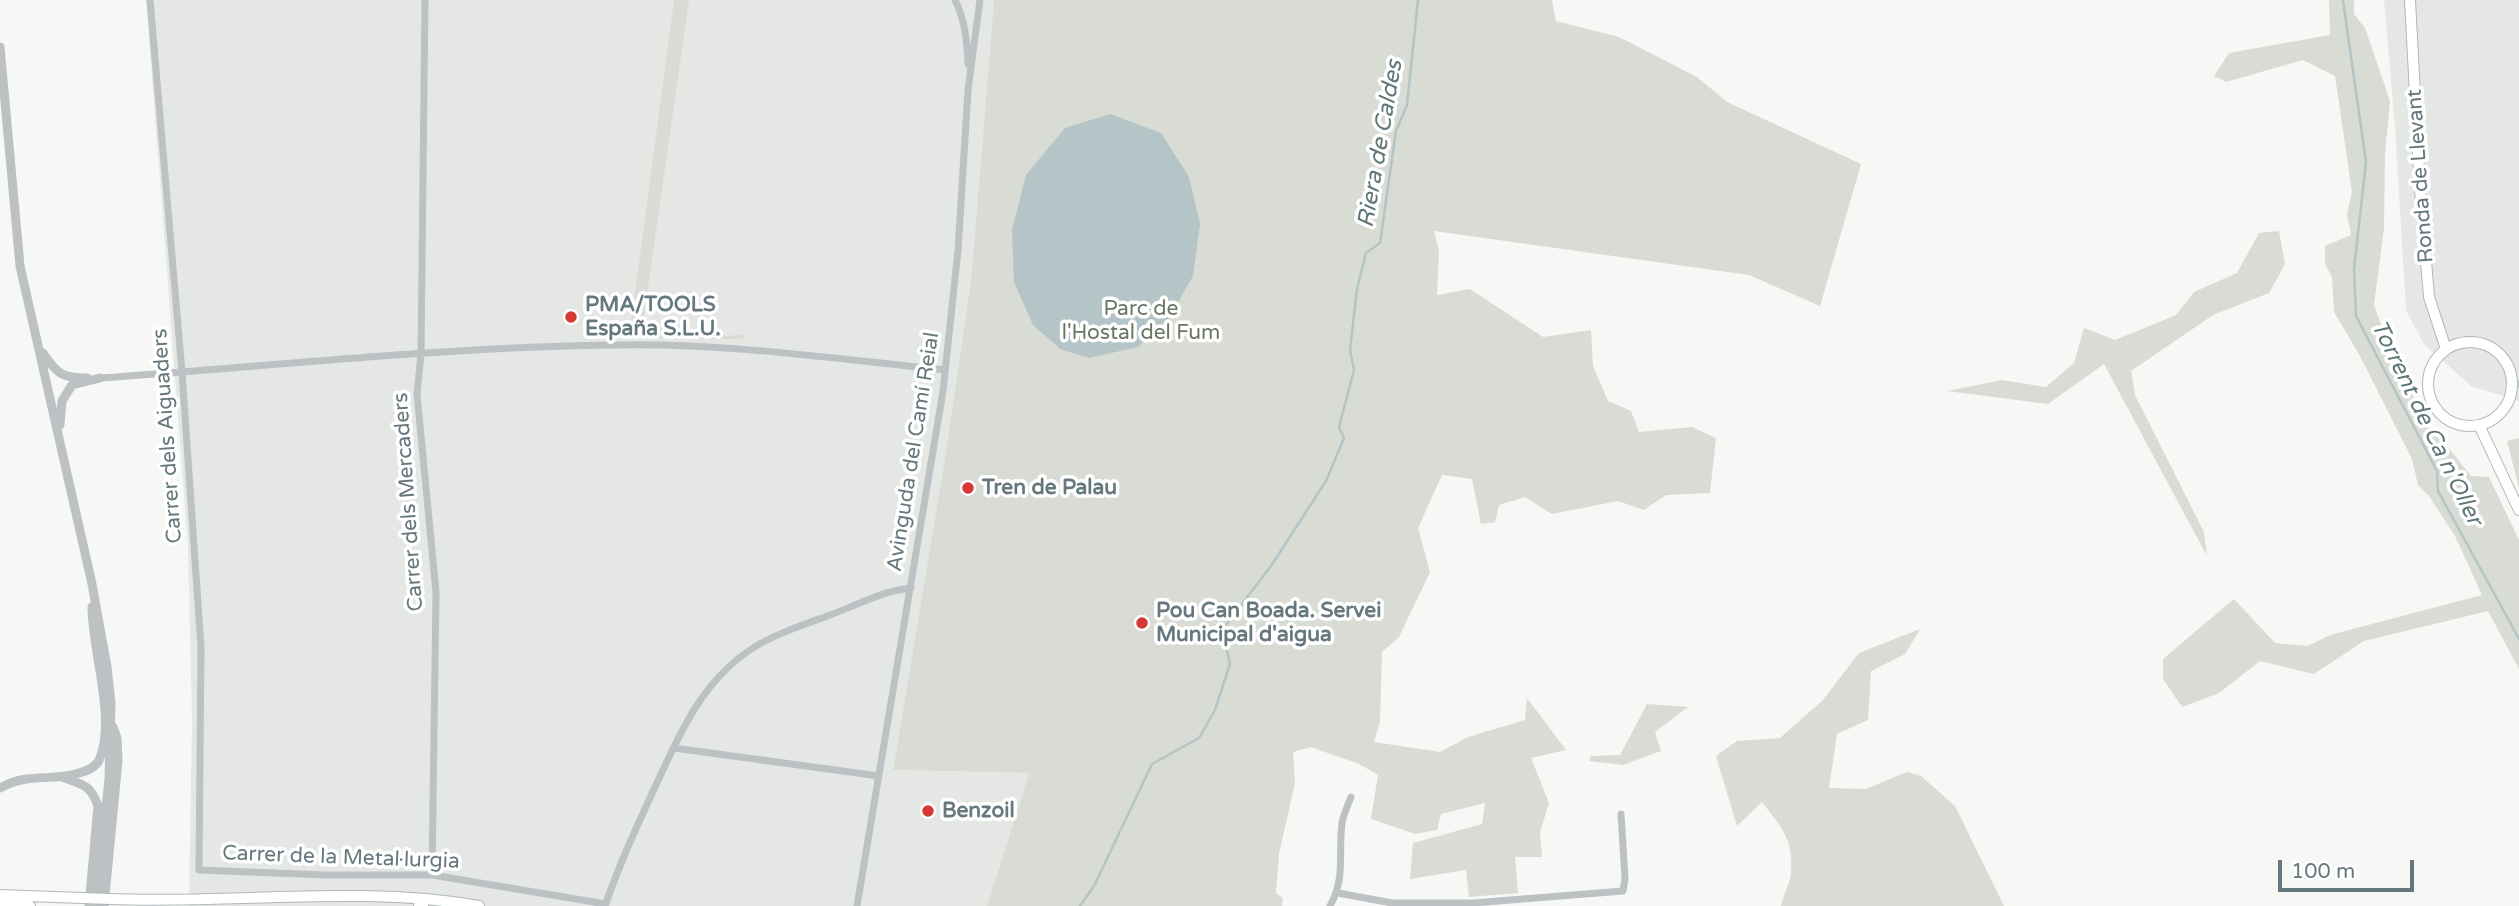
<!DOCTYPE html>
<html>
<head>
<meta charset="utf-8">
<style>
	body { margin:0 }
	#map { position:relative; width:2519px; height:906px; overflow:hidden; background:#f7f7f5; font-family:"Varela Round",sans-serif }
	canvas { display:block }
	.scale { position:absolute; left:2278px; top:860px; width:136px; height:32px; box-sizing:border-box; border:4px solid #65787d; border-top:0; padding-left:9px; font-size:21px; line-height:24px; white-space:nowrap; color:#65787d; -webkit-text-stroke:5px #fff; paint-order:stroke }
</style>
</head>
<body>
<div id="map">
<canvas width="2519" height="906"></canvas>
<div class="scale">100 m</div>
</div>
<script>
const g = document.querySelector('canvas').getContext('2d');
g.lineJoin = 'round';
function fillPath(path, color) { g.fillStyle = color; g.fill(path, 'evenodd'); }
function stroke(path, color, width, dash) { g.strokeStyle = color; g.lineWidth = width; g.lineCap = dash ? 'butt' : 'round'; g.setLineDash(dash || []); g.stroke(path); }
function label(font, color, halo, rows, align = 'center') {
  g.font = font + ' "Varela Round",sans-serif'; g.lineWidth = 7; g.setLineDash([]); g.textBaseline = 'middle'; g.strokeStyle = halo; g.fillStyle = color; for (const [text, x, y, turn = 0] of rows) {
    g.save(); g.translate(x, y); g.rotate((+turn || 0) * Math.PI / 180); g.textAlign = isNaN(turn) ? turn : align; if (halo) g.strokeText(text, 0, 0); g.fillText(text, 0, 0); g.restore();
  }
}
const built = new Path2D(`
	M146 0H994L971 280 946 451 893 770 1029 773 987 906H189L192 719 188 546Z
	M2384 0H2519V401L2471 386 2424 344 2406 310 2395 126Z`);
const green = new Path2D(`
	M674 0H689L644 315 645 321 649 324 727 336 746 334 742 339 629 338Z
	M994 0H1552L1556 21 1619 37 1697 77 1727 102 1861 164 1820 306 1749 275 1434 231 1439 251 1437 295 1470 289 1543 337 1591 330 1593 366 1608 401 1631 411 1639 432 1692 427 1716 438 1710 493 1666 495 1644 510 1618 501 1552 514 1525 497 1499 505 1495 522 1481 524 1472 479 1442 475 1418 528 1430 572 1399 637 1382 652 1380 721 1374 742 1440 752 1468 737 1525 720 1527 698 1566 750 1531 758 1549 803 1540 832 1542 857H1515L1518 893 1469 897 1466 870 1410 879 1413 843 1482 824 1485 803 1441 814 1437 830 1415 834 1371 819 1378 775 1359 764 1311 747 1293 752 1295 783 1279 854 1276 893 1283 898 1282 906H987L1029 773 893 770 946 451 971 280Z
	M2329 0H2354V14L2365 28 2390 101 2385 155 2384 228 2374 305 2386 338 2398 350 2408 367 2415 404 2423 422 2448 447 2471 476 2489 477 2519 540V669L2488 611 2364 641 2314 674 2260 661 2219 693 2182 707 2163 679V659L2234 599 2275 643 2308 646 2330 635 2482 595 2455 536 2429 496 2418 485 2412 459 2360 356 2334 312 2332 277 2325 264V246L2351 235 2347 214 2352 192 2335 76 2303 60 2226 82 2214 76 2229 53 2330 35Z
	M2279 231 2285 264 2269 293 2213 315 2131 371 2135 395 2204 532 2207 556 2104 364 2048 404 1947 391 2002 380 2046 387 2074 363 2084 328 2115 340 2176 315 2194 292 2237 273 2259 233Z
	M2519 438V488L2507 441Z
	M1920 629 1905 654 1871 671 1868 720 1837 734 1829 788 1866 789 1907 772 1921 776 1955 806 2004 906H1781C1783 895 1790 884 1791 873 1794 839 1781 827 1762 802L1737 826 1716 756 1737 741 1780 738 1822 701 1859 653Z
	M1647 704 1688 707 1655 732 1661 751 1623 765 1589 761 1591 756 1620 755Z`);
const water = new Path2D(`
	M1110 114 1161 133 1189 177 1200 224 1193 276 1169 318 1138 347 1089 358 1060 349 1033 325 1014 282 1012 230 1026 175 1065 128Z`);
const stream = new Path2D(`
	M2343 0 2366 162 2354 269 2356 316 2437 471 2438 491 2519 639
	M1080 906 1094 886 1152 764 1199 738 1215 710 1230 664 1222 630 1271 566 1326 481 1344 438 1339 427 1354 370 1350 350 1357 289 1366 253 1380 243 1396 131 1407 105 1418 0`);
const minor = new Path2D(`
	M150 0 182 372 201 647 199 870 326 875H432L606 904
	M425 0 421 354 417 394 436 592 432 875
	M955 0C965 20 967 41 968 64
	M100 378C272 366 445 347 618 345 727 343 837 359 945 370
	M2512 384H2519
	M674 748 879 776
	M1338 893 1392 903H1473L1623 891 1625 879 1621 814
	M605 906C619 865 637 826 655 787 679 736 699 686 747 652 771 635 803 625 830 615 857 605 882 591 911 588
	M857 906 943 391 958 250 968 90 980 0
	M1330 906C1346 877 1338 854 1342 823 1343 815 1348 805 1351 797`);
const tertiary = new Path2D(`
	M0 47 20 266 92 584 107 667 111 703 109 779 96 906
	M43 353C57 374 62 378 87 378
	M60 425 62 401 72 385 100 378
	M62 777C82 784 91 785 98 806L89 906
	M0 788C29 772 50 782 79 773 87 771 97 767 100 758 116 717 92 651 92 607
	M104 906 118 761 117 738 113 727`);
const secondary = new Path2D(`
	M2410 0 2420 189 2429 297 2446 349
	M2428 384a42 42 0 1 1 84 0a42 42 0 1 1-84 0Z
	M2479 425 2519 510
	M0 895 82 898
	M111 899C233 904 358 885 479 906
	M0 904 30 906
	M419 906H423`);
const secondaryBridge = new Path2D(`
	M82 898 111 899`);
const markers = [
	[571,317,7,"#d63836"],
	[968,488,7,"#d63836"],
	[1142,623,7,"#d63836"],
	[928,811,7,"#d63836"]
];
const streetNames = [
	["Ronda de Llevant",2421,176,-94],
	["Carrer dels Aiguaders",168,436,-94],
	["Avinguda del Camí Reial",914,452,-81],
	["Carrer dels Mercaders",409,502,-94],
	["Carrer de la Metal·lurgia",341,858,2]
];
const poiNames = [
	["PMA/TOOLS",585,305],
	["España S.L.U.",585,329],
	["Tren de Palau",982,488],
	["Pou Can Boada. Servei",1156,611],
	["Municipal d'aigua",1156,635],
	["Benzoil",942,811]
];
const parkNames = [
	["Parc de",1141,309],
	["l'Hostal del Fum",1141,333]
];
const waterNames = [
	["Riera de Caldes",1381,144,-80],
	["Torrent de Ca n'Oller",2426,423,64]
];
fillPath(built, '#e5e7e5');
fillPath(green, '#d8dcd4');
fillPath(water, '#b5c4c6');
stroke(stream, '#b5c4c6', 2.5);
stroke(secondary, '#afb7b9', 12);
stroke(minor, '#bcc2c4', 7);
stroke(tertiary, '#bcc2c4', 9);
stroke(secondary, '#fff', 10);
stroke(secondaryBridge, '#afb7b9', 12, []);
stroke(secondaryBridge, '#fff', 10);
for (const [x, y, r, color] of markers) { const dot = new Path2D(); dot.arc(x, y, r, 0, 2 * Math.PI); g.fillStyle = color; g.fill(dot); stroke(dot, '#fff', 2.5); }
label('21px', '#65787d', '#fff', streetNames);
label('bold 21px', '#65787d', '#fff', poiNames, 'left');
label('21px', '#6a7663', '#fff', parkNames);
label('italic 23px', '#5f7778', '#fff', waterNames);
</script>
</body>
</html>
